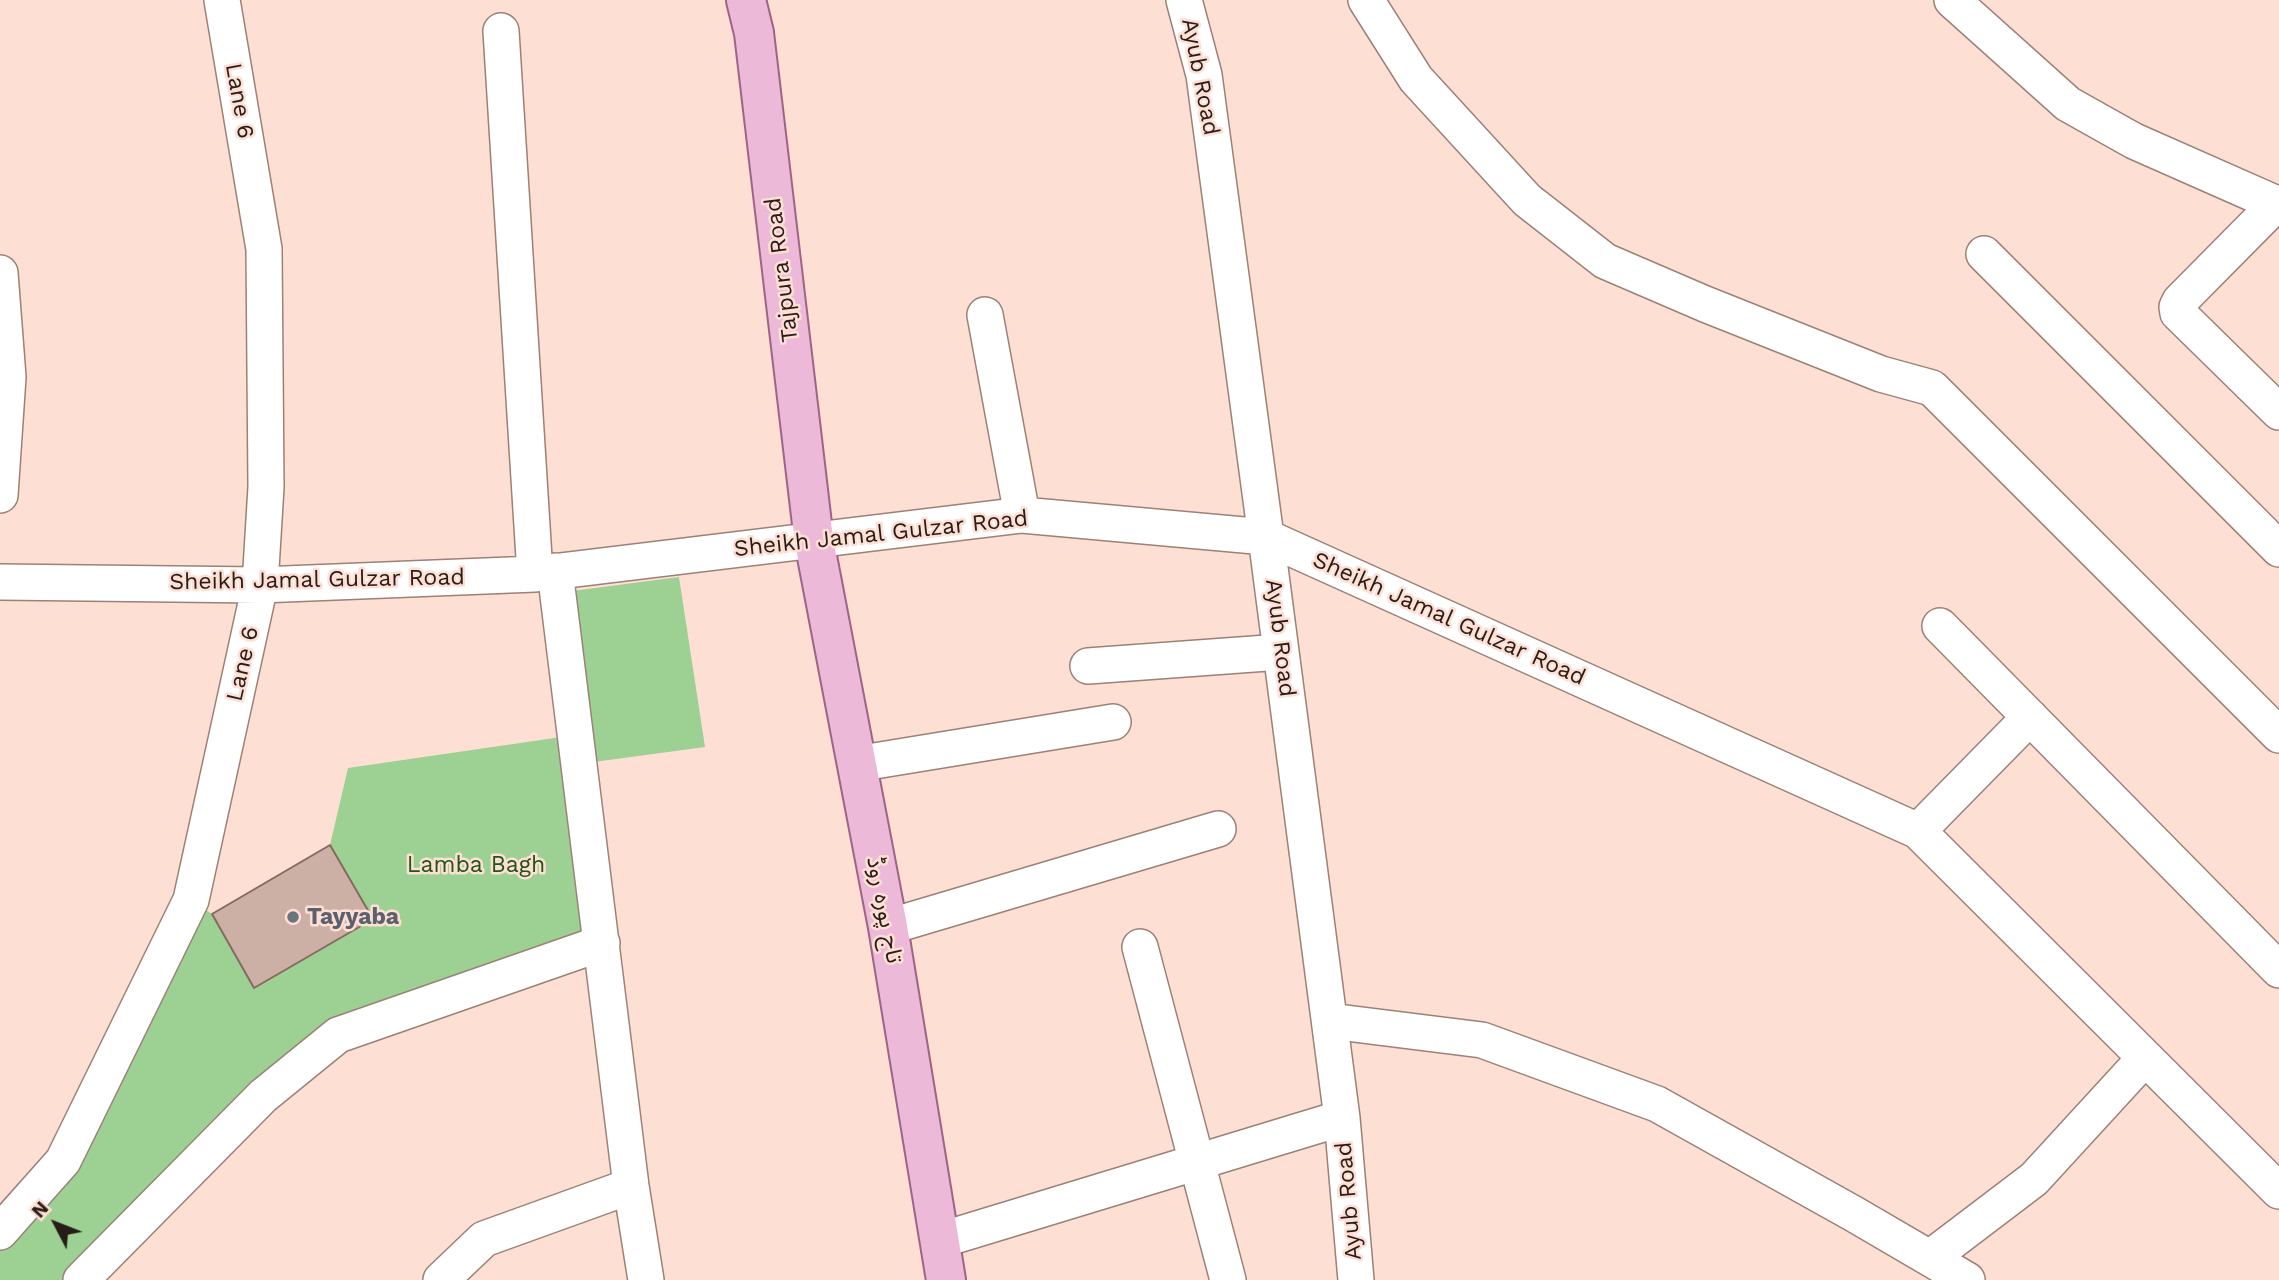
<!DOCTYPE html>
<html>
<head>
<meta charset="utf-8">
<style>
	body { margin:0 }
	#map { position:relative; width:2279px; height:1280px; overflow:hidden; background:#fedfd4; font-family:"Work Sans",sans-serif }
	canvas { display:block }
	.north { position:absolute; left:21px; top:1189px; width:70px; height:70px; -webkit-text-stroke:5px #fedfd4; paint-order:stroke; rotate:312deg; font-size:19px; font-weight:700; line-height:28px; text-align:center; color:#271c18 }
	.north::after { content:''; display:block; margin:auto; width:24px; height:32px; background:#271c18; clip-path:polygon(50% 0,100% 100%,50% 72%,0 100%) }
</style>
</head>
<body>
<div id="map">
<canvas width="2279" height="1280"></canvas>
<div class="north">N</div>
</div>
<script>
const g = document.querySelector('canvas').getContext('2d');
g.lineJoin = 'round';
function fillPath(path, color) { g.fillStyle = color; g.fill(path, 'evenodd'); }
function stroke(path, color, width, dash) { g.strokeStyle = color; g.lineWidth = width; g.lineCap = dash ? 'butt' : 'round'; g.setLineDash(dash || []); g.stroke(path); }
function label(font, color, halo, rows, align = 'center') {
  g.font = font + ' "Work Sans","Noto Sans Arabic",sans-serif'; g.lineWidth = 5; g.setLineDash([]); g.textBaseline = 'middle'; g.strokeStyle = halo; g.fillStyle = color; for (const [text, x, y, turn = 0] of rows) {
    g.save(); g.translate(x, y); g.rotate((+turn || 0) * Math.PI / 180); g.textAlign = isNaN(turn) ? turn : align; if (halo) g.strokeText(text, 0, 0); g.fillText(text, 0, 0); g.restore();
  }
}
const green = new Path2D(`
	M679 577 705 747 579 764 602 943 338 1035 75 1280H0V1232L63 1161 191 900 212 914 255 988 373 919 330 845 348 768 575 735 557 593Z`);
const building = new Path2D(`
	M330 845 373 919 254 988 212 914Z`);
const minor = new Path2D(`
	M1184 0 1204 75 1266 537 1342 1118 1356 1280
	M1366 0 1416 79 1527 200 1605 261 1705 304 1881 374 1932 388 2279 735
	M1952 0 2068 104 2134 141 2279 205
	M501 31 535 574
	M2276 204 2180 301 2177 307 2178 313 2279 412
	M1984 254 2279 549
	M0 273 8 377 0 495
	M985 315 1022 515
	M555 571 631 1186 646 1280
	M0 582 260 585 535 574 1022 515 1266 537 1918 831 2030 717
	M1940 626 2279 970
	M1088 666 1281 652
	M856 764 1113 722
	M1918 831 2279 1191
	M888 927 1218 829
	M1140 947 1228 1280
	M1330 1021 1482 1040 1657 1104 1854 1214 1967 1280
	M0 1232 63 1161 191 900 260 585 266 487 264 249 222 0
	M941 1240 1342 1118
	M1930 1258 2034 1179 2145 1058
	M81 1280 263 1096 338 1035 602 943
	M441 1280 484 1239 631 1186`);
const major = new Path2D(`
	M746 0 754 33 814 541 888 927 946 1280`);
const markers = [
	[293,917,7,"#6b7280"]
];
const streetNames = [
	["Ayub Road",1200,77,79],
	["Lane 6",239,101,80],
	["Tajpura Road",782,270,-97],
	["Sheikh Jamal Gulzar Road",881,534,-6],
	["Sheikh Jamal Gulzar Road",317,580,-1],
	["Sheikh Jamal Gulzar Road",1449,619,24],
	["Ayub Road",1280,638,83],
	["Lane 6",243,664,-77],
	["تاج پورہ روڈ",884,910,79],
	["Ayub Road",1349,1201,-95]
];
const parkNames = [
	["Lamba Bagh",476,865]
];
const worshipNames = [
	["Tayyaba",307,917]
];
fillPath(green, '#9dd194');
fillPath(building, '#cdb0a5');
stroke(building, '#856a60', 2);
stroke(minor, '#9c8176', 38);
stroke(major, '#9f6485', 42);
stroke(minor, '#fff', 35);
stroke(major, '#ecb9d9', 38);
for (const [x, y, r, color] of markers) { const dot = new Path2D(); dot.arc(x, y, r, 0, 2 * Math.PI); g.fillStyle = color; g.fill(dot); stroke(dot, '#fedfd4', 2.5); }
label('23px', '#271c18', '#fedfd4', streetNames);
label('23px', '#205516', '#fedfd4', parkNames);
label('bold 23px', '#5b616d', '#fedfd4', worshipNames, 'left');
</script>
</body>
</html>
